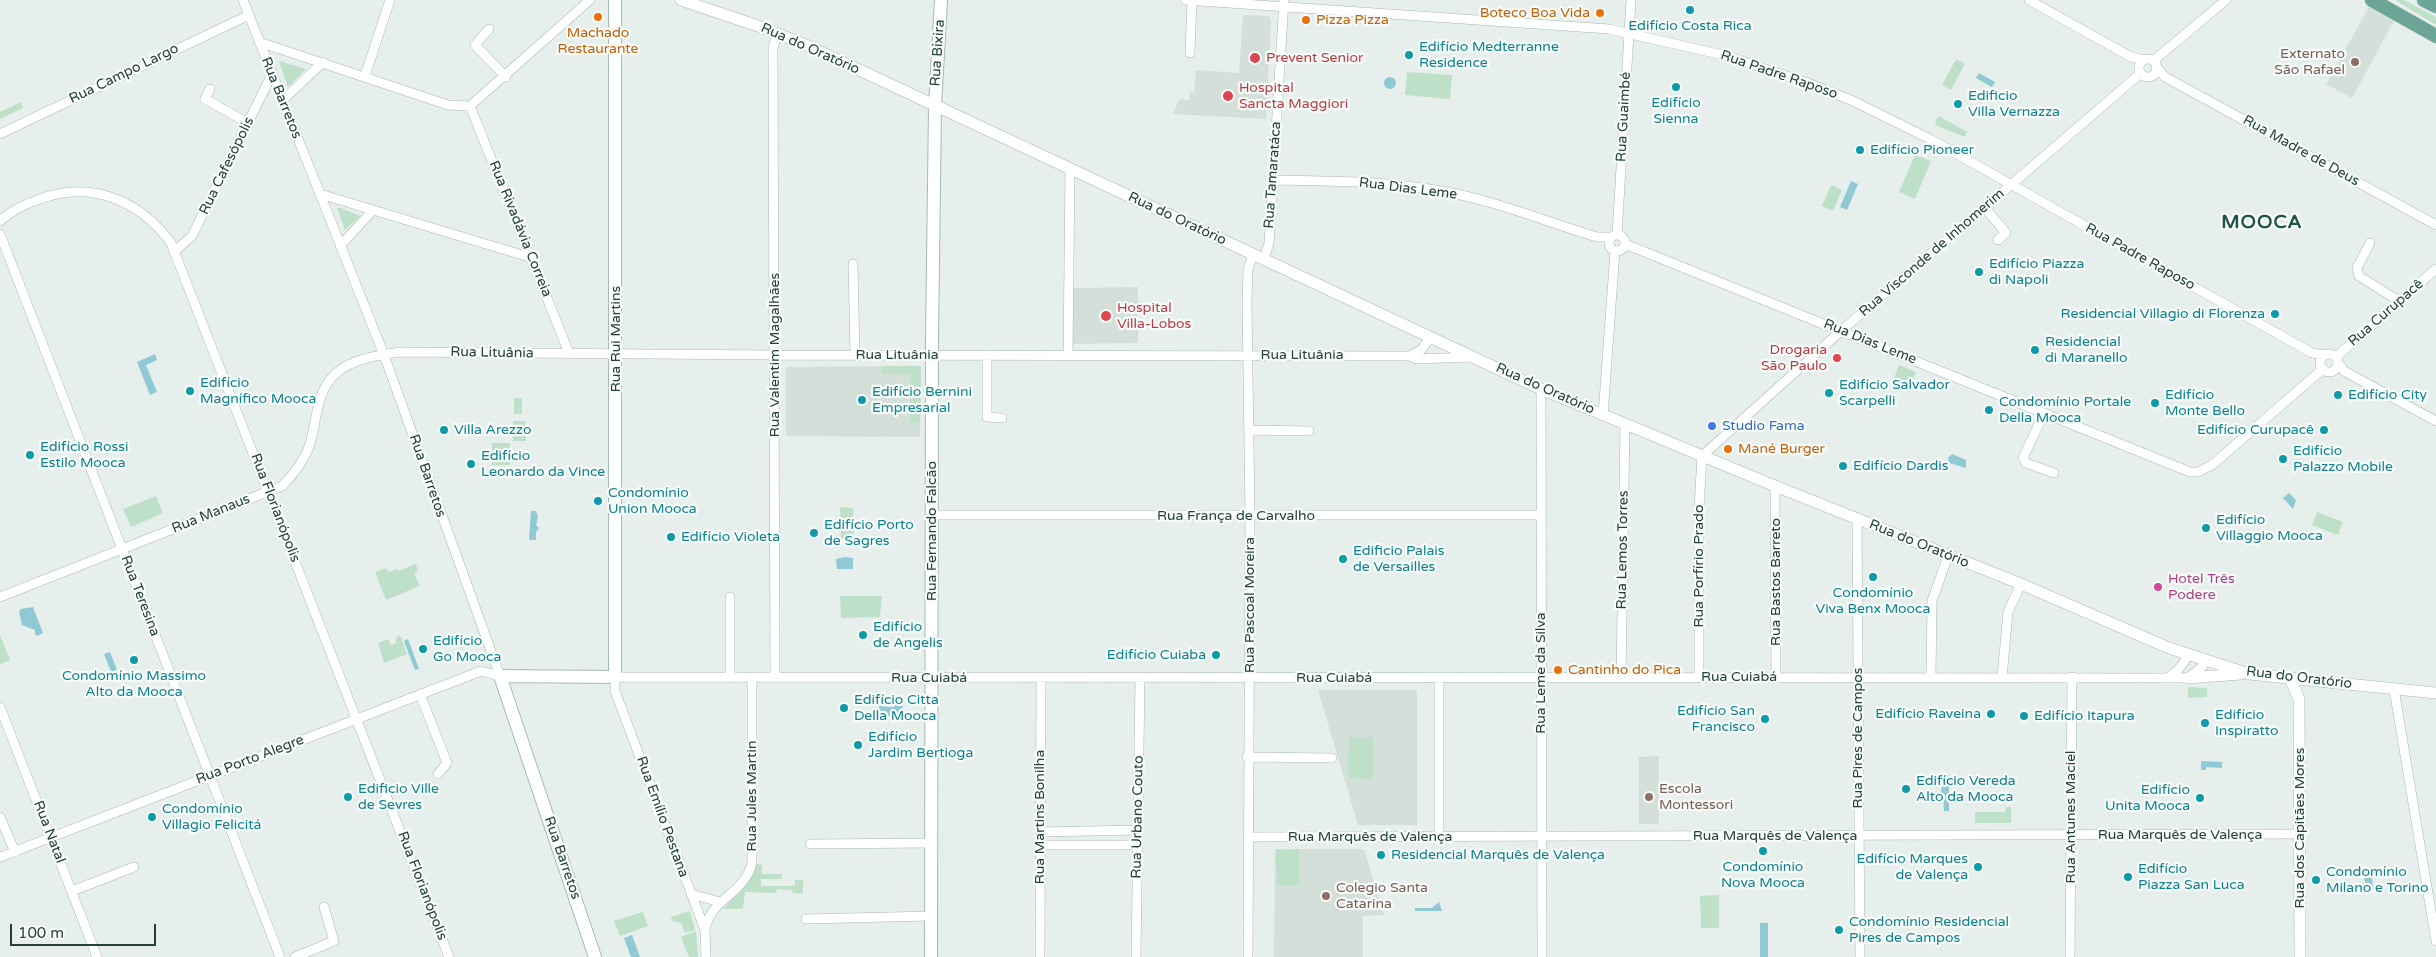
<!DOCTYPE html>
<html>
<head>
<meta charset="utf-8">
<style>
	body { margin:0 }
	#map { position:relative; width:2436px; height:957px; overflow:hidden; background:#e6efeb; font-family:"Varela Round",sans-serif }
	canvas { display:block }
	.scale { position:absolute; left:10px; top:924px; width:146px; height:22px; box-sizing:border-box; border:2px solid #24423a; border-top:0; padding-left:6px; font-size:15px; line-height:18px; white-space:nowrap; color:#24423a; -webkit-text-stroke:4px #f7fbf9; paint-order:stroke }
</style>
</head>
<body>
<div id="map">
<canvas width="2436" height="957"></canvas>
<div class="scale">100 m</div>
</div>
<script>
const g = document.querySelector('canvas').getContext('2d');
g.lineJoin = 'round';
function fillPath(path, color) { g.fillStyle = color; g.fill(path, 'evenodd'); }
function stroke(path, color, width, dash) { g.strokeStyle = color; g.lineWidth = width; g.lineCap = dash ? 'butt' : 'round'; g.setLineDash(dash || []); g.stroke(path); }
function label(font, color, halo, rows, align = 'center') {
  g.font = font + ' "Varela Round",sans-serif'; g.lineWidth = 4.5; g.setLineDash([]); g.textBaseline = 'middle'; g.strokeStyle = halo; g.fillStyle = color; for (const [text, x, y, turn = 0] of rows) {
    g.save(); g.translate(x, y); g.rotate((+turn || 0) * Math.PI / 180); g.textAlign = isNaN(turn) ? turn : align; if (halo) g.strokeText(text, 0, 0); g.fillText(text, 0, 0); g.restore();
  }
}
const built = new Path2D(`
	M2369 7 2394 21 2352 98 2326 84Z
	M1243 15 1269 16 1271 20 1266 119 1173 114 1179 99 1189 100 1190 92 1194 93 1196 70 1239 73Z
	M1138 287V343L1073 344V288Z
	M921 366 920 437 786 436V370L787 367Z
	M1318 690H1417V825H1358Z
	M1659 756V824H1639V757Z
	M1275 849H1364L1384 915 1363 916V957H1274Z`);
const green = new Path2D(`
	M2395 0H2404L2436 17V25Z
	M1956 59 1965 64 1951 90 1942 85Z
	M279 61 306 69 288 87Z
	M1407 72 1452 75 1450 99 1405 95Z
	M21 102 23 108 0 119V112Z
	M1939 116 1967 132 1965 137 1937 126 1935 122Z
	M1915 155 1931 161 1915 199 1899 192Z
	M1831 185 1842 190 1833 211 1822 206Z
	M337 208H341L360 216 345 230Z
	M1899 365 1916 372 1910 388 1893 381Z
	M882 366H921L920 423H910V374H882Z
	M514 398H522V414H514Z
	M513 421H525L526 441H513Z
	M492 443H510V465H492Z
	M156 496 163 513 131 527 123 509Z
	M840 507 853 508 854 539H841Z
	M2317 512 2343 522 2338 535 2312 525Z
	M416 564 418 571 414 573 420 586 386 600 375 572 386 568 389 572 397 569 398 571Z
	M840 596H882L880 617 841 618Z
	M0 635 10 660 0 664Z
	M400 635 407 654 384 663 378 643 388 639 391 645 395 644 397 637Z
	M2188 687 2207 688V697L2188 698Z
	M1349 737H1373V779L1348 778Z
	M2006 807H2011V823H1975V812H2005Z
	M1299 849V885H1277L1276 850Z
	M757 864 762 865V874H782V879H761V886H795V880H803V894L793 893 792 890 777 889 776 893 745 892 743 909H723L744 887Z
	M1719 895V928H1701L1700 896Z
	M690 911 695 930 685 933 681 923 672 921 671 917Z
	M643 912 648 926 620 936 614 921Z
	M696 931 698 957H689L681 937Z`);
const water = new Path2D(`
	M1979 73 1995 82 1992 87 1976 78Z
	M1384 83a6 6 0 1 1 12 0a6 6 0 1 1-12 0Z
	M1851 181 1858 184 1847 210 1840 207Z
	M155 354 157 360 146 365 157 392 150 395 137 362Z
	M1952 454 1966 460V468L1949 463 1948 458Z
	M2289 493 2296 500 2293 509 2283 498Z
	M531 511H536L538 517 536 525 539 528 536 532V540H529Z
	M845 557 853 558V569H837L836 559Z
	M33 607 43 633 37 636 35 634V630L22 625 19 612 21 609Z
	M408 639 419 669 415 670 404 641Z
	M110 652 117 670 111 672 104 654Z
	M895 696H903L902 716H879V706L894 707Z
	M2201 761 2222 762V768L2206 767V770H2201Z
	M1943 775H1949V811H1944L1943 794 1941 793Z
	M2372 877 2373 890H2367L2364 878Z
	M1439 902 1442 911H1415V908H1432Z
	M1760 923H1768V957H1760Z
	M632 935 640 957H631L624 938Z`);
const minor = new Path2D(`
	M243 0 384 355 500 676
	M1185 0 1609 29 1723 55 1808 83 1853 101 1930 139 2312 353 2326 355
	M2029 0 2131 57 2144 60
	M489 29 475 45 506 77
	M259 42 448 105 470 106 590 0
	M1190 53 1192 0
	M2139 68a9 9 0 1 1 18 0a9 9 0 1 1-18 0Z
	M2153 61 2226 0
	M2156 67 2165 77 2436 225
	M365 76 390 0
	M210 89 205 99 248 123
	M283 100 323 62
	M470 106 569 353
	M0 134 249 15
	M1273 180C1327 181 1383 181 1436 190 1491 199 1544 221 1597 237H1611
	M320 194 529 257
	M1985 208 2006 233 1998 240
	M0 221C12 210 25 204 40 199 91 180 139 200 171 243L449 957
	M0 234 280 957
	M1617 235 1631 0
	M1609 243a8 8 0 1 1 16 0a8 8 0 1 1-16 0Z
	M2370 243 2357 268 2359 276 2399 301
	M1625 244 2190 472H2198L2212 465 2323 369
	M340 246 373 210
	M174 252 192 236 272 74
	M1264 259 1269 243 1284 0
	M853 264 855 355
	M2320 363a9 9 0 1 1 18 0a9 9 0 1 1-18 0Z
	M987 355V417L1002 418
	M1068 355 1070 169
	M1410 356 1421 350 1431 337
	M2336 357 2436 269
	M2338 362 2344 371 2436 421
	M1541 389 1542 957
	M2044 413 2023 458 2026 463 2054 473
	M1603 415 1615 251
	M1249 430 1309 431
	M1775 486 1776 677
	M932 515H1540
	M1857 519 1860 957
	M0 597 282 486C294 474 305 460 310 444 318 417 315 386 343 368 359 358 380 355 399 352L775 355 1398 356H1410L1416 359 1472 357
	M730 597V678
	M775 677 773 48 777 33
	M1621 677 1625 424
	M1699 677V508L1702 456 1842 330 2141 73
	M1931 677 1932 601 1948 556
	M2002 677 2008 612 2021 584
	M2169 677 2179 669 2189 655
	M1439 678V837
	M2394 689 2436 941
	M420 694 447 763 438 774
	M0 707 97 957
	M1247 757 1332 758
	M0 817 15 852
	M1040 832 1138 830
	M1249 837 2300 834
	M810 844 931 843
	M1040 845H1138
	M0 857 481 671 500 676
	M72 891 134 867
	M691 894 720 902
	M806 919 931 916
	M705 930C710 898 744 895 752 863V678
	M295 957 334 941 324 907
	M706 957 705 930 615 691V677L2188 678 2202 667 2205 661
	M1040 957 1041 678
	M1136 957 1140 678
	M1248 957 1250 517 1247 303 1248 269 1253 254
	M2070 957 2072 677`);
const tertiary = new Path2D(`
	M681 0 758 26 806 45 1541 389 1775 486 2021 584 2169 648 2249 674 2436 693
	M2188 678 2241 674
	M2290 678 2299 699 2300 957`);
const secondary = new Path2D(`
	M595 957 500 676 615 677V0
	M931 957 932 339 935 106 941 0`);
const primary = new Path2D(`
	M2372 0 2436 36
	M2424 0 2436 6`);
const markers = [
	[1690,10,5,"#0f9aa8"],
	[1600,13,5,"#e8710a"],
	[598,17,5,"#e8710a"],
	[1306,20,5,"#e8710a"],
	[1409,55,5,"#0f9aa8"],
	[1255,58,6,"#e0444e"],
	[2355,62,5,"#8d6e63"],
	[1676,87,5,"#0f9aa8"],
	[1228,96,6,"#e0444e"],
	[1958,104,5,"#0f9aa8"],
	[1860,150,5,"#0f9aa8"],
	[1979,272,5,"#0f9aa8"],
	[2275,314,5,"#0f9aa8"],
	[1106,316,6,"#e0444e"],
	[2035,350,5,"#0f9aa8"],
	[1837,358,5,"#e0444e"],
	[190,391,5,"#0f9aa8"],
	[1829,393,5,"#0f9aa8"],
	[2338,395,5,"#0f9aa8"],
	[862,400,5,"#0f9aa8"],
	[2155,403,5,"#0f9aa8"],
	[1989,410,5,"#0f9aa8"],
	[1712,426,5,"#3f7fe0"],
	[444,430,5,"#0f9aa8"],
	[2324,430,5,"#0f9aa8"],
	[1728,449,5,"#e8710a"],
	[30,455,5,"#0f9aa8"],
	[2283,459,5,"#0f9aa8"],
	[471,464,5,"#0f9aa8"],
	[1843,466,5,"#0f9aa8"],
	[598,501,5,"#0f9aa8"],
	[2206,528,5,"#0f9aa8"],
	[814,533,5,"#0f9aa8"],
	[671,537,5,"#0f9aa8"],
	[1343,559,5,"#0f9aa8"],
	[1873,577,5,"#0f9aa8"],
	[2158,587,5,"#d1479c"],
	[863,635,5,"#0f9aa8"],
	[423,649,5,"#0f9aa8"],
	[1216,655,5,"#0f9aa8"],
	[134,660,5,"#0f9aa8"],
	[1558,670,5,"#e8710a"],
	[844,708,5,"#0f9aa8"],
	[1991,714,5,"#0f9aa8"],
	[2024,716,5,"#0f9aa8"],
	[1765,719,5,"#0f9aa8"],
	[2205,723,5,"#0f9aa8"],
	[858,745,5,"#0f9aa8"],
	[1906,789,5,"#0f9aa8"],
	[348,797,5,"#0f9aa8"],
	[1649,797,5,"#8d6e63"],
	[2200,798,5,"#0f9aa8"],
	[152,817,5,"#0f9aa8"],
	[1763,851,5,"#0f9aa8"],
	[1381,855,5,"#0f9aa8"],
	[1978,867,5,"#0f9aa8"],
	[2128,877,5,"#0f9aa8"],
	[2316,880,5,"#0f9aa8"],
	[1326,896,5,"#8d6e63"],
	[1839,930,5,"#0f9aa8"]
];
const foodNames = [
	["Boteco Boa Vida",1590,13,"right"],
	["Pizza Pizza",1316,20],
	["Machado",598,33,"center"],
	["Restaurante",598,49,"center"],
	["Mané Burger",1738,449],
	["Cantinho do Pica",1568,670]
];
const cultureNames = [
	["Edifício Costa Rica",1690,26,"center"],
	["Edifício Medterranne",1419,47],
	["Residence",1419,63],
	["Edificio",1968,96],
	["Villa Vernazza",1968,112],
	["Edifício",1676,103,"center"],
	["Sienna",1676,119,"center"],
	["Edifício Pioneer",1870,150],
	["Edifício Piazza",1989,264],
	["di Napoli",1989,280],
	["Residencial Villagio di Florenza",2265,314,"right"],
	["Residencial",2045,342],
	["di Maranello",2045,358],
	["Edifício",200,383],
	["Magnífico Mooca",200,399],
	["Edifício Salvador",1839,385],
	["Scarpelli",1839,401],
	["Edifício Bernini",872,392],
	["Empresarial",872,408],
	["Edifício",2165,395],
	["Monte Bello",2165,411],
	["Edifício City",2348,395],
	["Condomínio Portale",1999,402],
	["Della Mooca",1999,418],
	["Villa Arezzo",454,430],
	["Edifício Curupacê",2314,430,"right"],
	["Edifício Rossi",40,447],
	["Estilo Mooca",40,463],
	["Edifício",2293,451],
	["Palazzo Mobile",2293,467],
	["Edifício",481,456],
	["Leonardo da Vince",481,472],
	["Edifício Dardis",1853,466],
	["Condomínio",608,493],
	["Union Mooca",608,509],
	["Edifício",2216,520],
	["Villaggio Mooca",2216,536],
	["Edifício Porto",824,525],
	["de Sagres",824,541],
	["Edifício Violeta",681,537],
	["Edificio Palais",1353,551],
	["de Versailles",1353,567],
	["Condomínio",1873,593,"center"],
	["Viva Benx Mooca",1873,609,"center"],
	["Edifício",873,627],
	["de Angelis",873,643],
	["Edifício",433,641],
	["Go Mooca",433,657],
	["Edifício Cuiaba",1206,655,"right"],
	["Condomínio Massimo",134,676,"center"],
	["Alto da Mooca",134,692,"center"],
	["Edifício Citta",854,700],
	["Della Mooca",854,716],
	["Edifício San",1755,711,"right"],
	["Francisco",1755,727,"right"],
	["Edifício Raveina",1981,714,"right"],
	["Edifício",2215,715],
	["Inspiratto",2215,731],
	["Edifício Itapura",2034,716],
	["Edifício",868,737],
	["Jardim Bertioga",868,753],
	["Edifício Vereda",1916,781],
	["Alto da Mooca",1916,797],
	["Edificio Ville",358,789],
	["de Sevres",358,805],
	["Edifício",2190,790,"right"],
	["Unita Mooca",2190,806,"right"],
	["Condomínio",162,809],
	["Villagio Felicitá",162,825],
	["Residencial Marquês de Valença",1391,855],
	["Edifício Marques",1968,859,"right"],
	["de Valença",1968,875,"right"],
	["Condomínio",1763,867,"center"],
	["Nova Mooca",1763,883,"center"],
	["Edifício",2138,869],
	["Piazza San Luca",2138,885],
	["Condomínio",2326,872],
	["Milano e Torino",2326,888],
	["Condomínio Residencial",1849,922],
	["Pires de Campos",1849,938]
];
const streetNames = [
	["Rua do Oratório",810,49,24],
	["Rua Bixira",938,53,-86],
	["Rua Campo Largo",124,74,-26],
	["Rua Padre Raposo",1779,75,19],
	["Rua Barretos",281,98,68],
	["Rua Guaimbé",1624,117,-87],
	["Rua Madre de Deus",2301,151,29],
	["Rua Cafesópolis",227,166,-64],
	["Rua Tamaratáca",1273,175,-86],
	["Rua Dias Leme",1408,189,7],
	["Rua do Oratório",1177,219,25],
	["Rua Rivadávia Correia",520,229,68],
	["Rua Visconde de Inhomerim",1932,253,-41],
	["Rua Padre Raposo",2140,257,29],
	["Rua Curupacê",2386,313,-41],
	["Rua Rui Martins",616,339,-90],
	["Rua Dias Leme",1870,342,22],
	["Rua Lituânia",492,353,1],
	["Rua Valentim Magalhães",775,355,-90],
	["Rua Lituânia",897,355],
	["Rua Lituânia",1302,355],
	["Rua do Oratório",1545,389,24],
	["Rua Barretos",427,476,71],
	["Rua Florianópolis",275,508,69],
	["Rua Manaus",211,514,-22],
	["Rua França de Carvalho",1236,516],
	["Rua Fernando Falcão",932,531,-90],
	["Rua do Oratório",1919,544,22],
	["Rua Lemos Torres",1623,550,-89],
	["Rua Porfírio Prado",1699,566,-90],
	["Rua Bastos Barreto",1776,582,-90],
	["Rua Teresina",140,596,69],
	["Rua Pascoal Moreira",1250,605,-90],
	["Rua Leme da Silva",1541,673,-90],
	["Rua Cuiabá",1739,677],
	["Rua Cuiabá",929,678],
	["Rua Cuiabá",1334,678],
	["Rua do Oratório",2299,678,7],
	["Rua Pires de Campos",1858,738,-90],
	["Rua Porto Alegre",250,760,-21],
	["Rua Jules Martin",752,796,-90],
	["Rua Emílio Pestana",662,817,70],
	["Rua Martins Bonilha",1040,817,-90],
	["Rua Urbano Couto",1138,817,-89],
	["Rua Antunes Maciel",2071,817,-90],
	["Rua dos Capitães Mores",2300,828,-90],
	["Rua Natal",49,832,69],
	["Rua Marquês de Valença",2180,835],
	["Rua Marquês de Valença",1775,836],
	["Rua Marquês de Valença",1370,837],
	["Rua Barretos",562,858,71],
	["Rua Florianópolis",422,886,69]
];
const educationNames = [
	["Externato",2345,54,"right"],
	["São Rafael",2345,70,"right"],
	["Escola",1659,789],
	["Montessori",1659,805],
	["Colegio Santa",1336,888],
	["Catarina",1336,904]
];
const healthNames = [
	["Prevent Senior",1266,58],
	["Hospital",1239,88],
	["Sancta Maggiori",1239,104],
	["Hospital",1117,308],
	["Villa-Lobos",1117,324],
	["Drogaria",1827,350,"right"],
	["São Paulo",1827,366,"right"]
];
const shopNames = [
	["Studio Fama",1722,426]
];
const hotelNames = [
	["Hotel Três",2168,579],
	["Podere",2168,595]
];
const districtNames = [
	["MOOCA",2262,223]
];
fillPath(built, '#d4dfda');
fillPath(green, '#bfe0c8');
fillPath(water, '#8ec9d4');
stroke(minor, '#a8b8b2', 10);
stroke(tertiary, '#a8b8b2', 12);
stroke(secondary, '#a4bbb3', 14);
stroke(primary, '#c2cac8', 15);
stroke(minor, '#fff', 9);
stroke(tertiary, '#fff', 11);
stroke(secondary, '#fff', 12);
stroke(primary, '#6aa596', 14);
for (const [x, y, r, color] of markers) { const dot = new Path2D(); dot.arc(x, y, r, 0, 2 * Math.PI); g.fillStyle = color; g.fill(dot); stroke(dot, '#f7fbf9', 2); }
label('14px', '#c56008', '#f7fbf9', foodNames, 'left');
label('14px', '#0d838f', '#f7fbf9', cultureNames, 'left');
label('14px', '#24423a', '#f7fbf9', streetNames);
label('14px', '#785e54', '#f7fbf9', educationNames, 'left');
label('14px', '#be3a42', '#f7fbf9', healthNames, 'left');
label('14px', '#366cbe', '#f7fbf9', shopNames, 'left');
label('14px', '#b23c85', '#f7fbf9', hotelNames, 'left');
g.letterSpacing = '1px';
label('bold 19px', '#1f5548', '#f7fbf9', districtNames);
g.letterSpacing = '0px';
</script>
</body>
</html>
